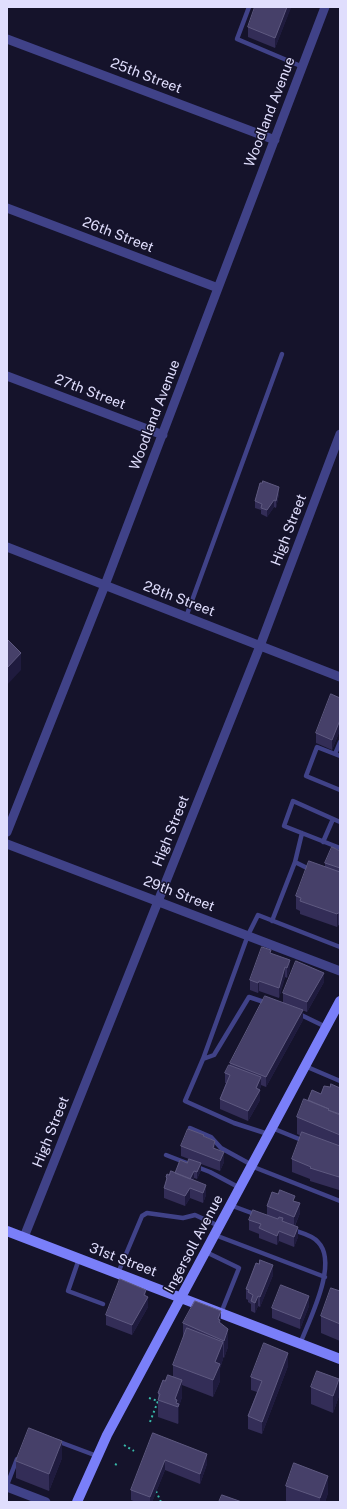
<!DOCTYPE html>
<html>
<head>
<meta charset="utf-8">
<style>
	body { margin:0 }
	#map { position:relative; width:347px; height:1509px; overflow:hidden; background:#15132b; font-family:"Public Sans",sans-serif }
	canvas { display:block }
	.frame { position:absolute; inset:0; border:8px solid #e0defd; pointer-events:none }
</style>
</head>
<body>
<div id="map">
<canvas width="347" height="1509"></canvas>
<div class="frame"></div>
</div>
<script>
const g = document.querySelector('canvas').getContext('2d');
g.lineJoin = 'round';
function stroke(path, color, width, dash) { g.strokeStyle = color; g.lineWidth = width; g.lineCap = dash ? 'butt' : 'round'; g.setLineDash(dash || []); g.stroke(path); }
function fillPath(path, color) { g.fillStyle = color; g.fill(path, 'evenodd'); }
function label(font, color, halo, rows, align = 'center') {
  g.font = font + ' "Public Sans",sans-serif'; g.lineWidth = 3; g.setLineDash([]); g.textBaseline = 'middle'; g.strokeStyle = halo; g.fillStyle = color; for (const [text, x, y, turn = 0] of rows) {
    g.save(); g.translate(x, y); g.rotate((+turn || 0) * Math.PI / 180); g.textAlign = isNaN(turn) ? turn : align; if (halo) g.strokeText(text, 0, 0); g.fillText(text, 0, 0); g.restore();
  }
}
const path = new Path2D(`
	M149 1398 158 1401
	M150 1422 158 1401
	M124 1445 134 1451
	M115 1464 119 1466
	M156 1491 161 1502`);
const lane = new Path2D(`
	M249 7 237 39 303 67
	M186 617 282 354
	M335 754 340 742
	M340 756 317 747 306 776 340 790
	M340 822 293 801 284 826 340 848
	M323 842 333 819
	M295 862 302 833
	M272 921 295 862 311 870
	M267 1003 249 997 214 1055 203 1059 185 1101 234 1123 268 1134
	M297 1013 326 1027
	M203 1059 248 935 258 915 340 947
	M305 1066 340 1081
	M190 1128 211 1137 221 1148 252 1165
	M272 1128 304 1141
	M166 1155 210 1172 240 1188
	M251 1166 340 1201
	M230 1205 257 1215
	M293 1230C301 1233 312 1235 318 1242 339 1263 309 1320 300 1344
	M215 1235 325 1277
	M206 1252 239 1268 221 1313
	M79 1259 68 1291 103 1304
	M118 1273 142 1216 147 1213 183 1218 195 1215 219 1226
	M57 1441 97 1456
	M7 1485 17 1459`);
const street = new Path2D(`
	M7 39 275 140
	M7 208 218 288
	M7 376 163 435
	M7 547 340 677
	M7 832 105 585 325 7
	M7 844 340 971
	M24 1237 260 646 340 434
	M7 1487 46 1502`);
const secondary = new Path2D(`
	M7 1231 340 1359
	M77 1502 107 1435 340 1001`);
const wall = new Path2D(`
	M291 7 275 48 248 37V27Z
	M279 494 276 508 274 507 267 517 261 514V510L255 508V501Z
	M340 698V730L332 750 316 743V733Z
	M340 851V926L338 925 337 927 300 914V911L296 909V896L325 867V863Z
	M271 953 290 970 287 978 285 977 279 998 259 991 258 993 250 990V980Z
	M324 982 307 1012 283 1003V993Z
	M303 1020 266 1087 261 1085 260 1089V1100L248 1121 220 1109V1099L226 1083H225V1073L230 1065V1063Z
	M330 1087 340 1088V1186L339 1190 310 1181V1179L292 1172V1159L301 1136 297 1134V1117L308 1100 321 1094Z
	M204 1137 215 1149 224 1162 220 1171 201 1164V1170L197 1179 194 1178 193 1180 206 1195 203 1203 190 1198 185 1206 164 1198V1188L166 1183V1177L169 1175 175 1173 187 1163 189 1159 181 1156V1146Z
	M295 1201 300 1213 295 1226 298 1237 294 1247 279 1241 277 1245 259 1238V1234L249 1230V1220L267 1215V1206Z
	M273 1275 260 1307 258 1306 255 1313 251 1311V1304L248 1302V1300L246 1299V1289Z
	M340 1291V1341L321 1333V1316Z
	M146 1296 148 1307 132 1335 106 1325V1315Z
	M309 1306 300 1329 272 1318V1308Z
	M183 1323 221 1324 228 1347 224 1358 223 1357V1359L220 1368V1381L213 1397 182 1385V1397L179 1406V1421L178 1424 158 1417V1393L165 1381 173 1377V1365L183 1339Z
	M288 1366 262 1434 248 1429V1416L257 1392 251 1390V1377Z
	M311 1387 339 1396 333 1413 311 1404Z
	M153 1433 207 1464 200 1484 165 1470 152 1502H136L131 1500V1490Z
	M62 1458 49 1491 16 1478V1461Z
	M286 1486 328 1493 325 1502H286Z`);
const shadedWall = new Path2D(`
	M287 7H291V8L275 48V38Z
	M279 487V494L276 508V501Z
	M274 500V507L267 517V510Z
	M21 653V670L7 685V668Z
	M340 720V730L332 750V740Z
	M338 913V925L337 927V914Z
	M290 960V970L287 978V968Z
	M285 967V977L279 998V988Z
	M324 973V982L307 1012V1002Z
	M259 981V991L258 993V983Z
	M303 1010V1020L266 1087V1077Z
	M261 1077V1086L258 1094 260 1090V1100L248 1121V1111Z
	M215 1141V1151L213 1148Z
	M224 1152V1162L220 1171V1161Z
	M201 1163V1170L197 1179V1172Z
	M194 1171V1178L189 1188V1181Z
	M340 1174V1186L339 1190V1177Z
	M206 1185V1195L203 1203V1193Z
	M190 1188V1198L185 1206V1196Z
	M300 1203V1213L294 1227V1217Z
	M298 1227V1237L294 1247V1237Z
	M279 1231V1241L277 1245V1236Z
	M273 1265V1275L260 1307V1297Z
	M146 1290V1299L148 1297V1307L132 1335V1325Z
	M258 1296V1306L255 1313V1303Z
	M309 1296V1306L300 1329V1319Z
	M221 1311 220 1337 219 1339 218 1319Z
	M228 1329V1347L224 1358V1341Z
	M223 1342V1359L220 1368V1381L213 1397V1380L215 1362Z
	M288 1353V1366L262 1434V1422Z
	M339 1379V1396L333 1413V1396Z
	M182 1380V1397L179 1406V1421L178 1424V1407L175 1406V1399Z
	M62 1441V1458L49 1491V1474Z
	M207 1454V1464L200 1484V1474Z
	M165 1460V1470L152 1502H150V1497Z
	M328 1476V1493L325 1502H320V1498Z`);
const building = new Path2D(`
	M255 7H287L275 38 248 27Z
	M263 481 279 487 276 501 274 500 267 510 261 508 262 504 255 501 260 483H262Z
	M7 639 21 653 7 668Z
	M331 694 340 698V720L332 740 316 733Z
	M332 847 340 851V868L325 863Z
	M309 861 340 872V913H338L337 914 300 901 301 898 296 896Z
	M262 947 271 950 270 953 290 960 287 968 285 967 279 988 259 981 258 983 250 980Z
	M296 961 324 973 307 1002 283 993Z
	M265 996 303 1010 266 1077 230 1063Z
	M229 1065 261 1077 256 1088 260 1090 248 1111 220 1099 230 1075 225 1073Z
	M331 1084 340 1088V1114L328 1110 329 1109 308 1100 312 1090 321 1094 324 1086 330 1087Z
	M304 1099 329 1109 328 1110 340 1115V1135L297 1117Z
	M188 1129 204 1135 203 1136 215 1141 213 1148 224 1152 220 1161 181 1146Z
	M302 1132 340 1146V1174L339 1177 310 1168 311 1167 292 1159Z
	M189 1159 201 1163 197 1172 194 1171 190 1179 175 1173 180 1160 187 1163Z
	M171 1171 206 1185 203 1193 190 1188 185 1196 164 1188 167 1178 166 1177 167 1174 169 1175Z
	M280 1190 295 1196 293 1201 300 1203 294 1217 267 1206 272 1192 278 1194Z
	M253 1210 278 1219 279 1217 283 1218 282 1221 298 1227 294 1237 279 1231 277 1236 259 1228 261 1224 249 1220Z
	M260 1260 273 1265 260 1297 258 1296 255 1303 251 1301 253 1295 248 1292 249 1290 246 1289 256 1263 259 1264Z
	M120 1279 146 1290 144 1295 148 1297 132 1325 106 1315Z
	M281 1285 309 1296 300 1319 272 1308Z
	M331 1288 340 1291V1324L321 1316Z
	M195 1301 221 1311 218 1319 220 1320 219 1322 228 1329 224 1341 183 1323Z
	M187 1328 223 1342 215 1362 220 1364 213 1380 173 1365Z
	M264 1343 288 1353 262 1422 248 1416 262 1381 251 1377Z
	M317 1371 339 1379 333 1396 311 1387Z
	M168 1375 182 1380 175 1399 177 1400 176 1403 179 1404 178 1407 158 1400 160 1394 158 1393 163 1380 165 1381Z
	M29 1428 62 1441 49 1474 16 1461Z
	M153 1433 207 1454 200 1474 165 1460 150 1497 131 1490Z
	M294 1463 328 1476 320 1498 286 1486Z
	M222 1495 242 1502H219Z`);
const streetNames = [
	["25th Street",146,76,21],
	["Woodland Avenue",270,112,-69],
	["26th Street",118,235,21],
	["27th Street",90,392,21],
	["Woodland Avenue",155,415,-69],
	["High Street",289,530,-69],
	["28th Street",179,599,21],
	["High Street",171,831,-68],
	["29th Street",179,894,21],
	["High Street",51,1132,-68],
	["Ingersoll Avenue",194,1244,-62],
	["31st Street",123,1260,21]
];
stroke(path, '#37b9a9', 2, [2, 3]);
stroke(lane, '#404288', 4.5);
stroke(street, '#404288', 9);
stroke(secondary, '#7a7ff9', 10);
fillPath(wall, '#332d57');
fillPath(shadedWall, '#1f1b3e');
fillPath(building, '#464069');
stroke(building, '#5e5980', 1);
label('14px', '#e0defd', '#15132b', streetNames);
</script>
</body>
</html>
